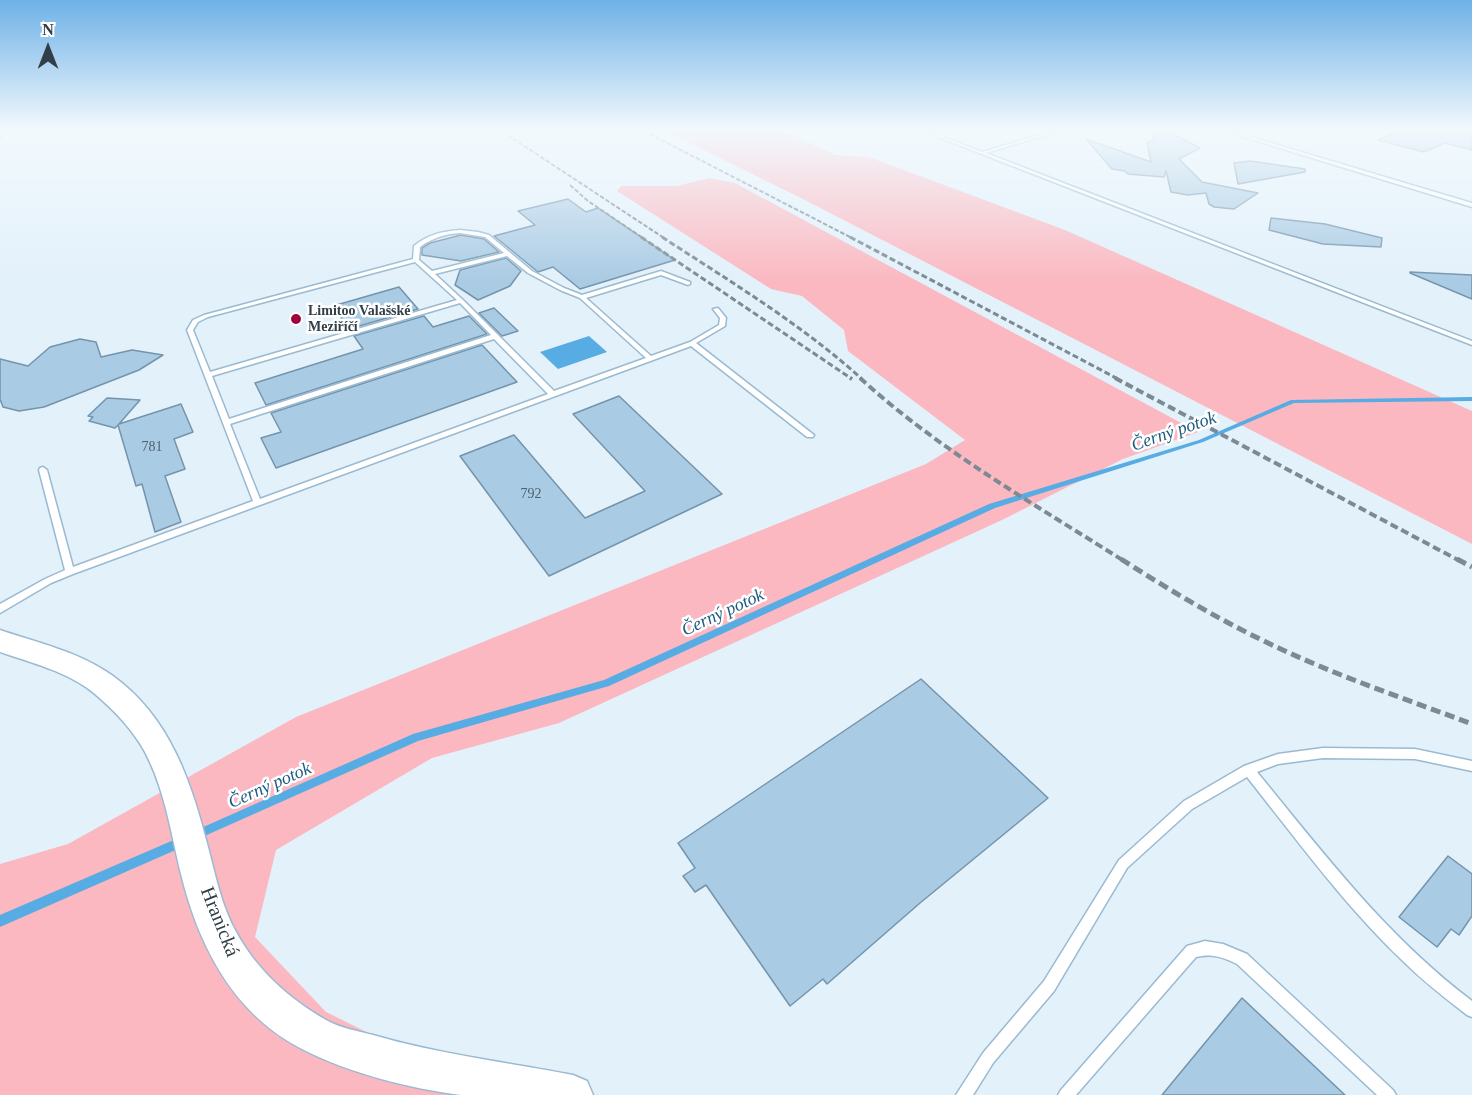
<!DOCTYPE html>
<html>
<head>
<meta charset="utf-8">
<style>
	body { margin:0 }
	#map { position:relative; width:1472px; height:1095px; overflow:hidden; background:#e3f1fb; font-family:Georgia,serif }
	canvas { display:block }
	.north { position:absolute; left:18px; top:18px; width:60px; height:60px; -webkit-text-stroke:4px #fff; paint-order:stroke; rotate:0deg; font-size:16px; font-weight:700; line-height:24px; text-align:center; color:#303e48 }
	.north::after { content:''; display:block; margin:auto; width:21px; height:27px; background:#303e48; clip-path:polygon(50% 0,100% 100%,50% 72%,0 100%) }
</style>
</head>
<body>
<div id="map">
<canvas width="1472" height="1095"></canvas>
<div class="north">N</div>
</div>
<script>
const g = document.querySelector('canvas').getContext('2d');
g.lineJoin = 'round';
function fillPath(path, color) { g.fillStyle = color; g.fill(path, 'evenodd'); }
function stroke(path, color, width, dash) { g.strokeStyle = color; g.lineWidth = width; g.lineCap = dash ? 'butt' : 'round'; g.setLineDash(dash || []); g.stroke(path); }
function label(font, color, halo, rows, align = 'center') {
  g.font = font + ' Georgia,serif'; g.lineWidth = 5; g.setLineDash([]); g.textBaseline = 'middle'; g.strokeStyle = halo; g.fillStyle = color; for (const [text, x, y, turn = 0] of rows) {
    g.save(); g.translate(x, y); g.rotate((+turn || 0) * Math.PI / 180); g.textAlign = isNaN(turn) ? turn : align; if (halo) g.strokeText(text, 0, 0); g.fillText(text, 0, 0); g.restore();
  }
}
const green = new Path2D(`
	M659 128H777L835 155 869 157 1065 230 1472 411V544L799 197Z
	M709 178 735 183 1198 432 1123 459 1002 520 559 723 432 758 276 850 255 937 326 1012 494 1095H0V864L68 844 296 717 926 464 965 440 848 351 844 330 802 296 771 289 617 191 621 186H677Z`);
const water = new Path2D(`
	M589 336 607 352 558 369 540 352Z`);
const stream = new Path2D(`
	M1472 397V401L1294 403 1203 442 995 508 609 686 418 741 200 838 196 840 192 838 191 835 192 832 413 734 604 680 989 504 1199 440 1291 400Z
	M183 836 187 837 188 841 187 845 0 927V915Z`);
const building = new Path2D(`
	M1406 128H1472V150L1445 143 1424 152 1378 140Z
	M1152 130 1171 133 1200 148 1179 159 1202 182 1258 193 1234 209 1214 207 1209 204 1206 193 1188 195 1171 192 1166 171 1164 177 1128 174 1125 171 1112 169 1086 139 1151 162 1147 143 1154 140Z
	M1250 161 1305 169V172L1238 184 1234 163Z
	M568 199 586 212 598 208 675 260 580 289 553 267 538 272 494 236 535 225 518 211Z
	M1271 218 1325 224 1382 238 1381 247 1323 244 1269 230Z
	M461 235 484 239 499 252 461 261 422 255V248L430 243Z
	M506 258 521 271 510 286 478 300 455 285 460 270Z
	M1410 272 1472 275V299L1410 273Z
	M399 287 418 309 349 329 333 306Z
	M494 308 518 331 502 336 479 313Z
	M424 316 433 327 469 316 487 334 266 405 255 383 363 349 354 336Z
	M80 339 96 342 101 357 132 350 163 355 139 370 44 407 19 411 3 407 0 399V359L28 366 50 347Z
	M482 345 517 382 276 468 261 438 281 432 271 413Z
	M619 396 722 494 549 576 460 456 514 435 585 518 645 491 573 414Z
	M107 398 140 400 119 424 181 404 193 432 174 439 185 469 165 476 181 522 155 532 142 484 136 486 118 425 115 428 89 421 93 417 88 416Z
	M921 679 1048 798 920 903 827 984 823 979 790 1006 706 885 695 892 683 876 695 868 678 843Z
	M1448 856 1472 874V916L1459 935 1451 929 1437 947 1399 917Z
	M1242 998 1345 1095H1162Z`);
const service = new Path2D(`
	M915 128H921L982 152 1063 128H1070L986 153 1472 341V345Z
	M1214 128H1221L1472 203V207Z
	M460 230 478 232 489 235 532 271 564 288 582 295 661 271 690 282V284L688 285 661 275 586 298 651 356 690 342 719 325 720 318 713 309 718 308 726 318 725 326 696 343 814 435 813 437H807L691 346 73 574 51 583 0 613V604L45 579 65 570 39 470 40 468 43 467 47 470 73 567 253 501 187 330 193 320 204 315 413 259 414 246C427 235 443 231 460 230ZM460 233 485 237 504 253 432 271 419 260 420 247C432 238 445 234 460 233ZM507 256 528 273 560 290 580 298 646 358 554 391 463 300 435 274ZM415 262 457 300 210 372 193 330 198 322 208 317ZM460 303 491 335 229 419 212 376ZM494 339 548 394 260 499 230 424Z
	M1323 748 1415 749 1472 761V771L1415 759 1323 758 1278 764 1257 772C1325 855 1386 936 1472 1001V1017L1467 1015C1445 998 1423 981 1404 962 1345 906 1297 840 1247 777L1192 809 1127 868 1054 991 993 1063 973 1095H956L983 1053 1044 981 1119 860 1184 801 1244 766 1278 754Z
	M1205 941 1223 944 1247 954 1393 1090 1396 1095H1377L1237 964C1223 957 1212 953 1196 957L1076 1095H1058L1061 1090 1187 946Z`);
const tertiary = new Path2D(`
	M16 128 0 137V129Z
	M0 630C38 643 80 652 113 676 171 718 192 784 209 851 216 878 222 907 236 932 256 969 289 999 326 1020 340 1028 357 1031 373 1035 438 1054 506 1062 573 1075L587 1081 593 1095C552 1095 502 1095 461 1095 412 1089 349 1073 304 1050 234 1015 199 947 181 874 171 833 165 790 145 752 133 730 114 710 95 694 69 672 32 663 0 652Z`);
const railFar3 = new Path2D(`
	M497 128 664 238
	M638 128 852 238
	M570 185 588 201 643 238`);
const railFar2 = new Path2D(`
	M641 237 852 379
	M662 237C731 282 801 324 862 379
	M850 237 1118 379`);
const railFar1 = new Path2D(`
	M850 378 852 379
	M860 378C939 450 1034 504 1124 561
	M1115 378 1460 561`);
const rail = new Path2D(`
	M1121 559C1168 589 1214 617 1264 641 1331 674 1403 698 1472 724
	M1457 559 1472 567`);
const markers = [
	[296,319,6,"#a0023e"]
];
const farPoinames = [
	["Limitoo Valašské",308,311],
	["Meziříčí",308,327]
];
const numberNames = [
	["781",152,447],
	["792",531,494]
];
const waterNames = [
	["Černý potok",1174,432,-19],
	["Černý potok",723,613,-25],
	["Černý potok",270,786,-24]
];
const nearStreetnames = [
	["Hranická",219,922,68]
];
fillPath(green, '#fbb8c1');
fillPath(water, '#58ace4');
fillPath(stream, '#58ace4');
fillPath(building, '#aacbe4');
stroke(building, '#7494ab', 1.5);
stroke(service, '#99bad2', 3);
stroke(tertiary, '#99bad2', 3);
fillPath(service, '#fff');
fillPath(tertiary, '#fff');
stroke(railFar3, '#7c8a94', 2, [4.5, 2]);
stroke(railFar2, '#7c8a94', 3, [6, 3]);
stroke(railFar1, '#7c8a94', 4, [8, 4]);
stroke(rail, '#7c8a94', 5, [10, 5]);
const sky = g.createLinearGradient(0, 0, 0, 281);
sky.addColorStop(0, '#6eb1e6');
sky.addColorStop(0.46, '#f2f9fd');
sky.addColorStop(1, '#f2f9fd00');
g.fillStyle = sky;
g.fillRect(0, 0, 1472, 281);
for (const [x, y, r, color] of markers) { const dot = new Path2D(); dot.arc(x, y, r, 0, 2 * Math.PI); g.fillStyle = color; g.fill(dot); stroke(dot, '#fff', 2); }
label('bold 14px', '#303e48', '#fff', farPoinames, 'left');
label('14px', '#4e616f', null, numberNames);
label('italic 18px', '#1c5a80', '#fff', waterNames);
label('20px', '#303e48', '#fff', nearStreetnames);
</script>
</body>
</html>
